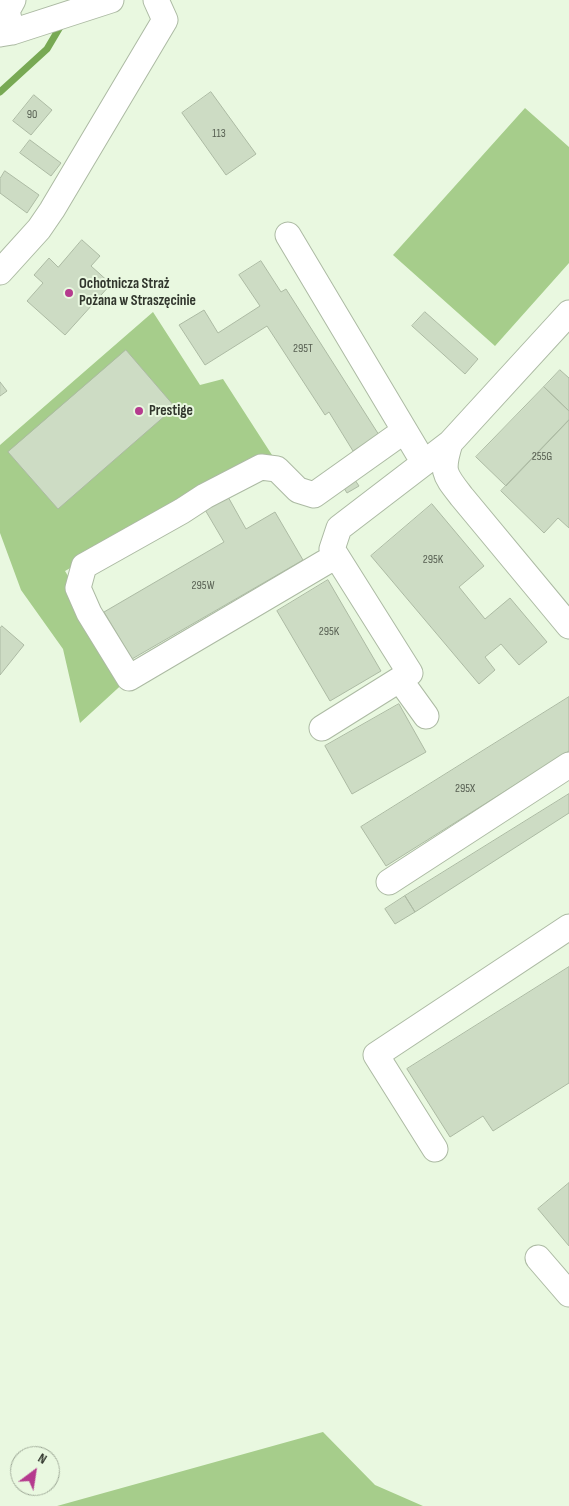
<!DOCTYPE html>
<html>
<head>
<meta charset="utf-8">
<style>
	body { margin:0 }
	#map { position:relative; width:569px; height:1506px; overflow:hidden; background:#e9f8e0; font-family:"Sofia Sans Condensed",sans-serif }
	canvas { display:block }
	.north { position:absolute; left:10px; top:1446px; width:50px; height:50px; box-sizing:border-box; background:#e9f8e0; border:1px solid #9faa98; border-radius:50%; rotate:31deg; font-size:14px; font-weight:700; line-height:20px; text-align:center; color:#31362d }
	.north::after { content:''; display:block; margin:auto; width:18px; height:22px; background:#b53b8e; clip-path:polygon(50% 0,100% 100%,50% 72%,0 100%) }
</style>
</head>
<body>
<div id="map">
<canvas width="569" height="1506"></canvas>
<div class="north">N</div>
</div>
<script>
const g = document.querySelector('canvas').getContext('2d');
g.lineJoin = 'round';
function fillPath(path, color) { g.fillStyle = color; g.fill(path, 'evenodd'); }
function stroke(path, color, width, dash) { g.strokeStyle = color; g.lineWidth = width; g.lineCap = dash ? 'butt' : 'round'; g.setLineDash(dash || []); g.stroke(path); }
function label(font, color, halo, rows, align = 'center') {
  g.font = font + ' "Sofia Sans Condensed",sans-serif'; g.lineWidth = 4; g.setLineDash([]); g.textBaseline = 'middle'; g.strokeStyle = halo; g.fillStyle = color; for (const [text, x, y, turn = 0] of rows) {
    g.save(); g.translate(x, y); g.rotate((+turn || 0) * Math.PI / 180); g.textAlign = isNaN(turn) ? turn : align; if (halo) g.strokeText(text, 0, 0); g.fillText(text, 0, 0); g.restore();
  }
}
const green = new Path2D(`
	M525 108 569 147V263L495 346 393 255Z
	M153 312 200 385 223 379 272 455 65 571 129 678 80 723 63 649 21 590 0 533V445Z
	M323 1432 375 1485 423 1506H57Z`);
const stream = new Path2D(`
	M0 92 47 49 63 22`);
const building = new Path2D(`
	M211 92 256 154 226 175 182 113Z
	M34 95 52 110 31 135 13 121Z
	M30 140 61 163 51 176 20 153Z
	M5 171 39 195 27 213 0 193V179Z
	M82 240 100 256 91 266 111 284 65 335 27 301 43 283 34 275 49 258 58 267Z
	M261 261 281 292 286 289 379 435 353 451 329 412 325 415 267 326 205 365 179 325 204 310 218 333 260 306 239 275Z
	M425 312 478 359 465 374 412 326Z
	M126 350 175 407 58 509 8 452Z
	M560 370 569 378V411L544 387Z
	M0 382 7 391 0 396Z
	M544 387 569 411V420L506 486 476 457Z
	M569 420V528L558 518 544 533 501 491Z
	M353 477 359 486 347 493 342 485Z
	M227 495 246 529 275 512 303 560 132 659 104 612 224 542 204 508Z
	M432 504 484 566 459 587 485 619 510 598 547 642 519 665 501 644 485 657 495 670 479 684 371 556Z
	M328 580 381 671 330 701 277 611Z
	M2 626 24 645 0 675V629Z
	M569 697V751L386 866 361 827Z
	M399 704 426 752 352 794 325 746Z
	M569 794V813L415 912 405 896Z
	M405 896 415 912 395 924 385 909Z
	M569 967V1083L493 1131 483 1116 450 1137 407 1069Z
	M569 1183V1246L538 1209Z`);
const minor = new Path2D(`
	M12 32 7 11 13 0
	M0 34 12 32 111 0
	M288 235 424 463
	M0 272 39 229 52 210 165 20 156 0
	M569 313 450 443C441 472 444 474 462 497L569 626
	M336 556 129 678 89 613 78 588 84 566 182 511 205 496 261 467 277 469 298 490 314 495 404 431
	M400 680 426 716
	M322 728 410 673 332 549 339 528 450 443
	M389 882 569 765
	M435 1149 376 1055 569 927
	M538 1258 569 1294`);
const markers = [
	[69,293,5,"#b53b8e"],
	[139,411,5,"#b53b8e"]
];
const numberNames = [
	["90",32,115],
	["113",219,134],
	["295T",303,349],
	["255G",542,457],
	["295K",433,560],
	["295W",203,586],
	["295K",329,632],
	["295X",465,789]
];
const poiNames = [
	["Ochotnicza Straż",79,284],
	["Pożana w Straszęcinie",79,301],
	["Prestige",149,411]
];
fillPath(green, '#a6cd8b');
stroke(stream, '#78a954', 7);
fillPath(building, '#cddcc4');
stroke(building, '#acbaa3', 1);
stroke(minor, '#acbaa3', 27);
stroke(minor, '#fff', 25);
for (const [x, y, r, color] of markers) { const dot = new Path2D(); dot.arc(x, y, r, 0, 2 * Math.PI); g.fillStyle = color; g.fill(dot); stroke(dot, '#e9f8e0', 2); }
label('12px', '#586053', null, numberNames);
label('bold 15px', '#31362d', '#e9f8e0', poiNames, 'left');
</script>
</body>
</html>
